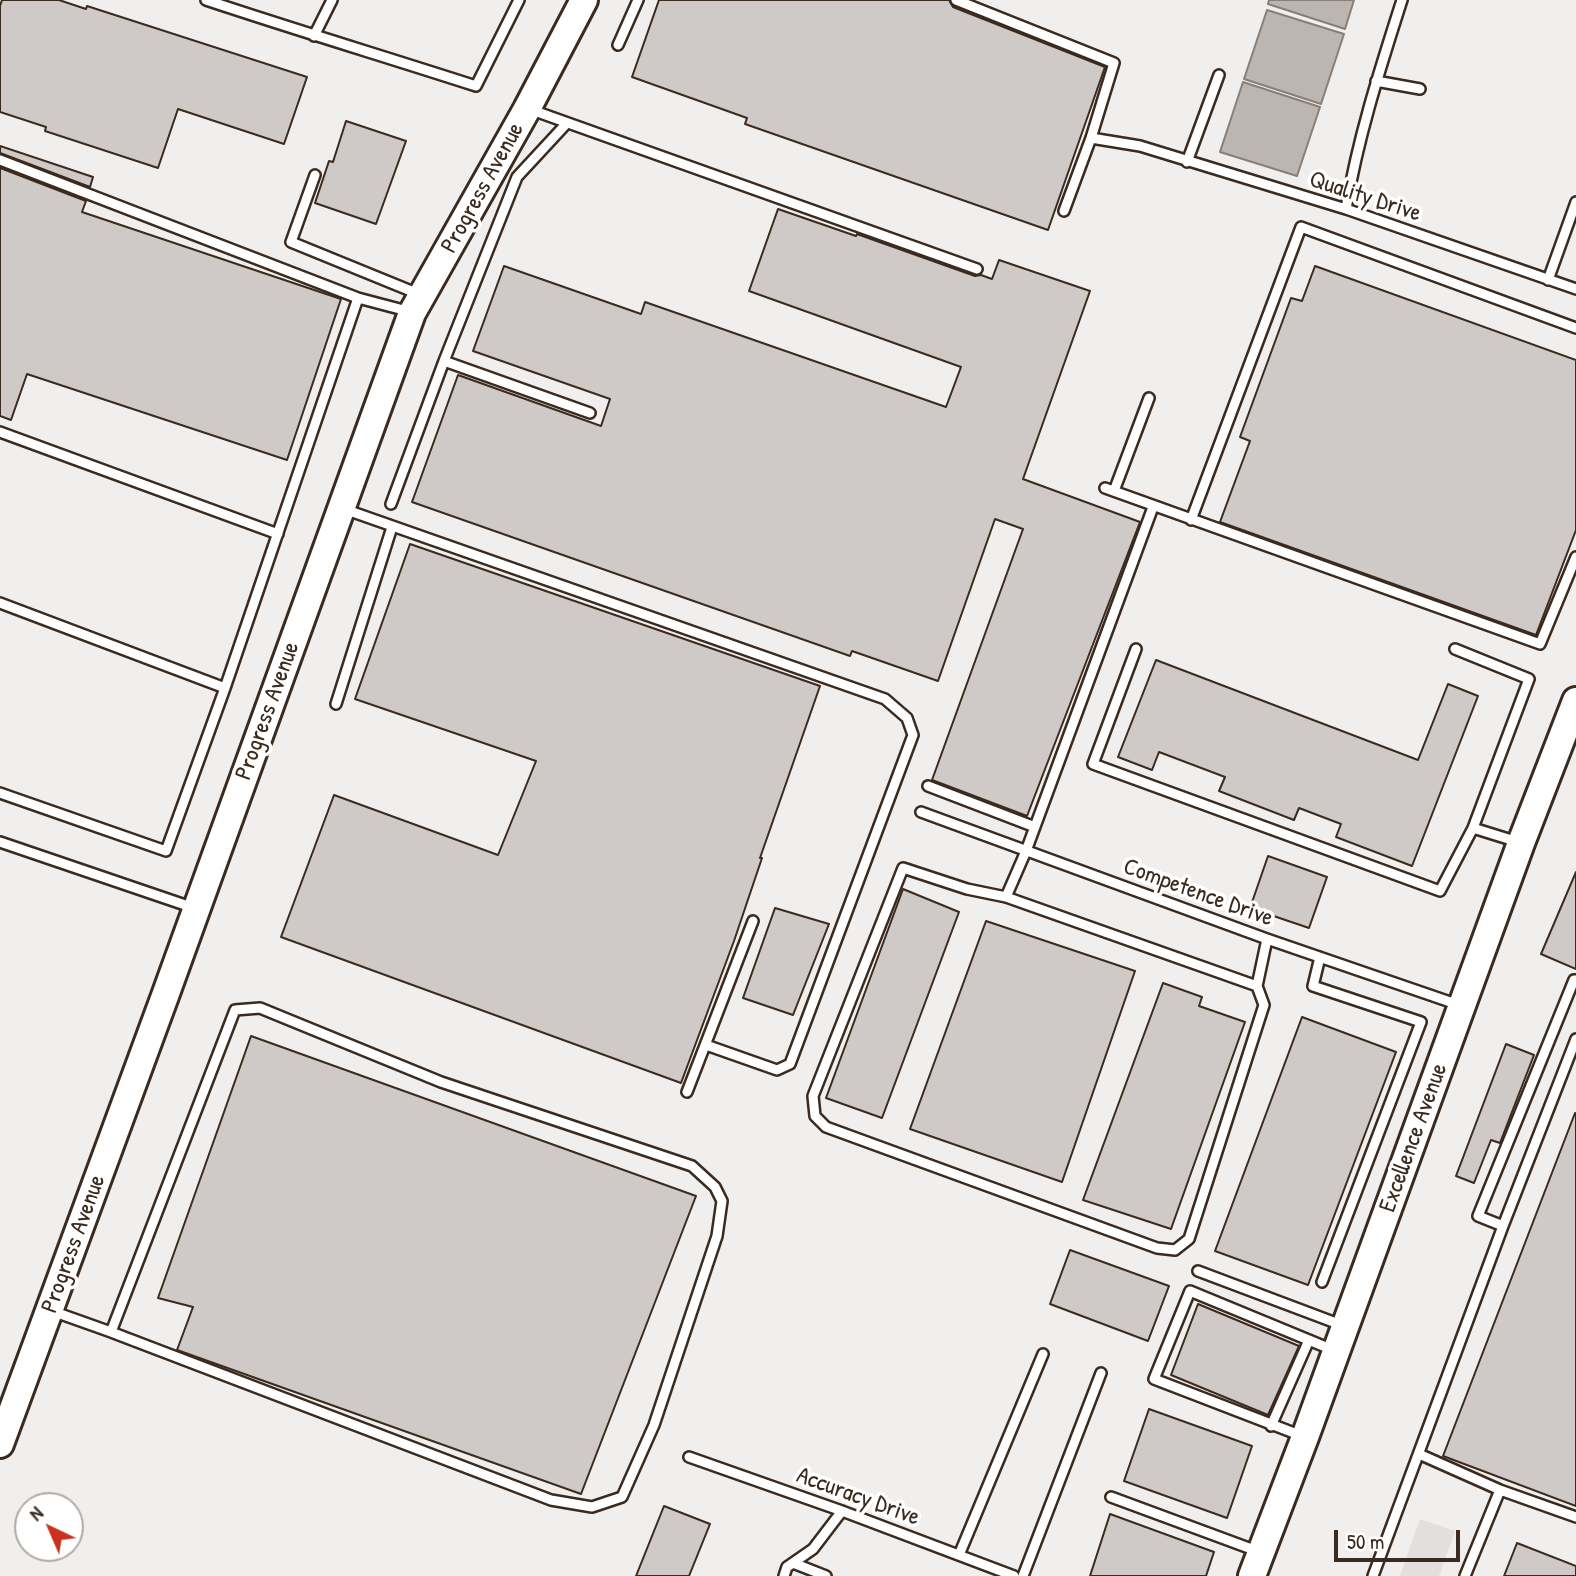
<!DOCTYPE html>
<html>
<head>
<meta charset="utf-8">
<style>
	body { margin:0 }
	#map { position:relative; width:1576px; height:1576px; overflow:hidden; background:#fff; font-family:"Patrick Hand",sans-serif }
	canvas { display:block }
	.north { position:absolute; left:14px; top:1492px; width:70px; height:70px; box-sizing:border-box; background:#fff; border:2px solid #b1aaa5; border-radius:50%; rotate:316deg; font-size:19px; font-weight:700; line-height:28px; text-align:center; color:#3b2a1e }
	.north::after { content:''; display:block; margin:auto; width:24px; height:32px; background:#c8321e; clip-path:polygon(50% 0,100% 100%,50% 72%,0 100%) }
	.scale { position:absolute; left:1334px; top:1530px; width:126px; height:32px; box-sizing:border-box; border:4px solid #3b2a1e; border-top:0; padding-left:9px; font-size:21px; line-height:24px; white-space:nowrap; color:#3b2a1e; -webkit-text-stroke:5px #fff; paint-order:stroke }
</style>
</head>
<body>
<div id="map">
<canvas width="1576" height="1576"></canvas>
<div class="north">N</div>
<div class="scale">50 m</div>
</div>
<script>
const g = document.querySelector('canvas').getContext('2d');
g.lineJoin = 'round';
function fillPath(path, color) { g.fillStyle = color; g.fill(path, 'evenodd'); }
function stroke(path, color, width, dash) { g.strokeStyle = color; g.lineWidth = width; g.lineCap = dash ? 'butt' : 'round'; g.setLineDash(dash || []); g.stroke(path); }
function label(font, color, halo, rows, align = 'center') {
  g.font = font + ' "Patrick Hand",sans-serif'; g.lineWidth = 7; g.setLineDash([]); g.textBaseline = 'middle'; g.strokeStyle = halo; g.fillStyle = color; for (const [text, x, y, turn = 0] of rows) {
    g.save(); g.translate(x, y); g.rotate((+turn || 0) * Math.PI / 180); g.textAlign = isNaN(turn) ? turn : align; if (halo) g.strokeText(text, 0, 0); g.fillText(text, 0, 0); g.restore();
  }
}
const built = new Path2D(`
	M0 0H1576V1576H0ZM28 1506H70V1548H28Z`);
const green = new Path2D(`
	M1420 1519 1455 1531 1439 1576H1400Z`);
const water = new Path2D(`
	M1269 0H1354L1345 29 1268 4Z
	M1267 10 1344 34 1321 104 1244 79Z
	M1243 82 1320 107 1297 176 1220 152Z`);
const building = new Path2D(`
	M2 0H59L86 9 87 6 307 77 284 144 178 109 158 168 45 131 46 127 0 112V6Z
	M659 0H949L953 7 1105 67 1048 230 745 124 747 118 632 77Z
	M346 121 406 141 376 224 315 203 329 161 333 162Z
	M0 146 93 177 90 187 0 153Z
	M0 168 86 201 82 212 341 299 287 460 27 374 11 420 0 416Z
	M778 209 856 236 857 234 975 276 981 275 992 279 999 260 1090 291 1023 479 1140 522 1027 816 932 780 1023 529 995 519 938 681 852 651 850 656 412 502 458 375 601 426 610 399 473 351 504 266 641 314 645 302 946 407 961 367 749 291Z
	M1315 266 1576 360V530L1536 635 1220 522 1250 441 1240 437 1291 298 1302 301Z
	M410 544 820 686 760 858H762L734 941 681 1083 281 937 334 795 498 855 536 761 355 699Z
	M1156 660 1418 760 1448 684 1478 696 1412 866 1336 837 1341 824 1299 808 1294 820 1219 791 1225 777 1159 752 1152 770 1118 757Z
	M1268 856 1327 877 1309 928 1250 908Z
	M1576 872V969L1541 954Z
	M903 889 959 912 882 1118 826 1098Z
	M775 908 829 924 793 1015 743 998Z
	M986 921 1135 971 1062 1182 910 1129Z
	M1163 983 1202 997 1199 1006 1245 1022 1171 1229 1083 1200Z
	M1302 1017 1396 1052 1308 1285 1215 1251Z
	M251 1036 696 1196 581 1494 177 1350 193 1307 158 1298Z
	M1506 1044 1534 1055 1500 1143 1491 1140 1474 1183 1456 1176Z
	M1575 1113 1576 1114V1506L1443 1456Z
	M1070 1250 1169 1286 1148 1341 1050 1304Z
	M1198 1304 1299 1346 1268 1415 1171 1375Z
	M1149 1409 1252 1446 1227 1518 1124 1481Z
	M664 1506 710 1524 689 1576H636Z
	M1110 1514 1214 1552 1206 1576H1090Z
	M1517 1543 1576 1566V1576H1504Z`);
const lane = new Path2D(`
	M206 0C296 30 386 57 476 86L519 0
	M956 0 1114 63 1091 138 1064 211
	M314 36 332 0
	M618 45 638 0
	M1376 81 1420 89
	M529 109 977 269
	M1091 138 1140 146 1346 209 1576 289
	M0 160 358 298 411 312
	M1187 162 1219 75
	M315 175 291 242 421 295
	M1346 209C1358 137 1380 69 1402 0
	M1548 280 1576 202
	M444 361 590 413
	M0 432 278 534
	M1105 488 1540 644 1576 557
	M1114 491 1149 398
	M391 504 444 361 517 177 567 123
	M344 509 885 699 907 718 913 735 790 1064 777 1070 706 1045
	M1191 520 1301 227 1576 328
	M0 603 225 688
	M1136 649 1093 764 1440 891 1473 828 1529 679 1455 649
	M336 704 392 527
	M928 786 1035 827
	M0 793 166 851 225 688 358 298
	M921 812 1267 939 1459 1005
	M1473 828 1518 842
	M0 842 194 908
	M1006 897 1026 851 1153 507
	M1320 957 1313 986 1421 1022 1322 1282
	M1257 986 1006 897 967 889 903 868 813 1096 815 1116 826 1127 1157 1248 1175 1250 1189 1239 1264 1005 1257 986 1267 939
	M687 1092 753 921
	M1503 1226 1478 1216 1574 980H1576
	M1198 1271 1344 1326
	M52 1311 111 1332 235 1010 260 1008 441 1082 692 1166 715 1187 722 1201 717 1236 654 1425 622 1497 592 1507 551 1500 111 1332
	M1271 1426 1309 1340
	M1302 1436 1154 1379 1190 1291 1333 1350
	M1419 1454 1500 1490 1576 1517
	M689 1457 842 1511 1014 1576
	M1111 1497 1257 1551
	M959 1555 1043 1354
	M793 1563 826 1576
	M784 1576 787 1567 813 1549 842 1511
	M1023 1576 1101 1373
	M1373 1576 1503 1226 1576 1039
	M1465 1576 1500 1490`);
const secondary = new Path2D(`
	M0 1444 165 996 412 313 527 109 584 0
	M1252 1576 1305 1437 1521 843 1576 701`);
const streetNames = [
	["Progress Avenue",483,188,-61],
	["Quality Drive",1365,197,18],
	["Progress Avenue",268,711,-70],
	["Competence Drive",1198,893,20],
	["Excellence Avenue",1414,1138,-70],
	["Progress Avenue",74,1244,-70],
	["Accuracy Drive",858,1497,20]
];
fillPath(built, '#f1efee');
fillPath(green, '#e2e0de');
fillPath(water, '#bcb6b3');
stroke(water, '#887e77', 2);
fillPath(building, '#cfcac7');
stroke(building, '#3b2a1e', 2);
stroke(lane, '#3b2a1e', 14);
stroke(secondary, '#3b2a1e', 32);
stroke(lane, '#fff', 9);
stroke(secondary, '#fff', 26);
label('24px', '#3b2a1e', '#fff', streetNames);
</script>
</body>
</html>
